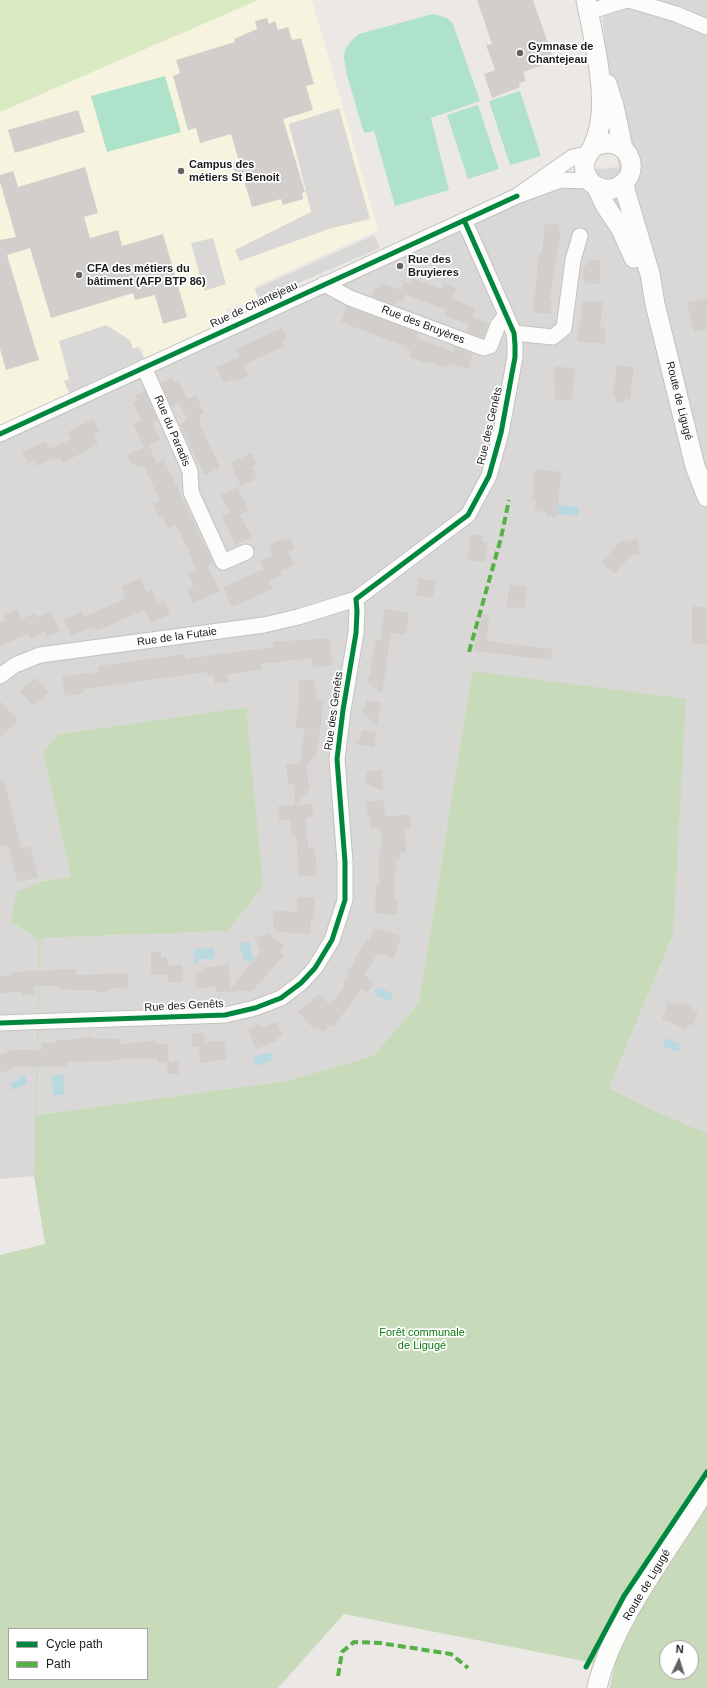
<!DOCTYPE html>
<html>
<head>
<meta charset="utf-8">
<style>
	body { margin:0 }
	#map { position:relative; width:707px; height:1688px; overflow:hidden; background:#ebe8e5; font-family:Helvetica,sans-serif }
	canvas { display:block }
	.legend { position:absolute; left:8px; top:1628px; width:140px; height:52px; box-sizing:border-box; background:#fff; border:1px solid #a4a4a4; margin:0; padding:5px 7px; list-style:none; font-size:12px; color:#1c1c1c }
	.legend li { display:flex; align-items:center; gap:8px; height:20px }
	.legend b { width:20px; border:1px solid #a4a4a4 }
	.north { position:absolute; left:659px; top:1640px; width:40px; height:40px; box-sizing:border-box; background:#fff; border:1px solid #a4a4a4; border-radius:50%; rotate:4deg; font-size:11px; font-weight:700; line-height:16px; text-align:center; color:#1c1c1c }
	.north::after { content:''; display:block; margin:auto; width:14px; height:18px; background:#646362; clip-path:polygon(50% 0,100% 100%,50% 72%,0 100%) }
</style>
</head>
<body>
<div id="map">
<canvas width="707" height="1688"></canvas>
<ul class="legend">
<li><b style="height:5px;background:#00873e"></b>Cycle path</li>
<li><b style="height:5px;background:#55b145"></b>Path</li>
</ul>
<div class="north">N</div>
</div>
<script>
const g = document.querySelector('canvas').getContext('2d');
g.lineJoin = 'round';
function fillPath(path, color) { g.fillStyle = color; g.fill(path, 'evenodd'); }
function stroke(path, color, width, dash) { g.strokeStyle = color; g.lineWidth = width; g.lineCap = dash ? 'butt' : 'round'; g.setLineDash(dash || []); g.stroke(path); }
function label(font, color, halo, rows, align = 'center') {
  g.font = font + ' Helvetica,sans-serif'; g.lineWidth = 3.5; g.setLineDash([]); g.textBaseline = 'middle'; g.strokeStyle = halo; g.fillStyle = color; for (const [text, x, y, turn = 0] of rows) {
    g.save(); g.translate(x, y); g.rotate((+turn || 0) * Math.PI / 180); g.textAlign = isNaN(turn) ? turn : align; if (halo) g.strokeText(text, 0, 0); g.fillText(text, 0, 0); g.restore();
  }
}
const residential = new Path2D(`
	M601 0H707V1133L657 1112 609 1088 673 935 472 671 419 1003 373 1056 286 1081 37 1115 41 938 228 931 249 741 247 707 59 734 43 752 71 877 43 881 39 938 34 1176 0 1179V434L560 173 619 167 610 107Z`);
const education = new Path2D(`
	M258 0H312L378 230 254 287 259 300 227 309 228 322 146 359 141 346 64 381 70 395 0 426V112Z`);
const religious = new Path2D(`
	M339 108 370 219 332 228 240 261 235 250 311 212 289 124Z
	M374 235 380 248 259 300 255 289Z
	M213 238 226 284 204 291 191 243Z
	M106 325 130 340 133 349 138 347 146 362 72 398 64 381 69 379 59 341Z`);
const grass = new Path2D(`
	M0 0H258L0 112Z`);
const forest = new Path2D(`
	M472 671 686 699 673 935 609 1088 657 1112 707 1133V1688H610L614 1667 344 1614 278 1688H0V1255L45 1244 34 1176 39 939 11 922 16 892 43 881 71 877 43 752 59 734 247 707 249 741 263 885 228 931 41 938 37 1115 286 1081 373 1056 419 1003ZM9 1629H147V1679H9ZM667 1648H691V1672H667Z`);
const pitch = new Path2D(`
	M433 14 447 18 453 24 480 101 431 118 449 190 395 206 374 131 364 133 346 72 344 56 345 49 353 39 359 34Z
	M165 76 181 132 107 152 91 96Z
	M520 91 541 156 510 165 489 101Z
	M478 105 499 169 468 179 447 115Z`);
const water = new Path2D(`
	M556 505 579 507 578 516 555 514Z
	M249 941 254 959 250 962 245 961 239 944Z
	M214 948V959H199V963H194V949Z
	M378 987 393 994 390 1002 375 995 374 991Z
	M666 1038 680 1044 681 1048 679 1052 662 1046Z
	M268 1052 272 1055 271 1061 256 1066 253 1058Z
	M23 1075 25 1076 27 1084 13 1090 10 1083 19 1080 18 1077Z
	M53 1075H63L64 1095H53V1082H51V1077H53Z`);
const building = new Path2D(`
	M477 0H533L554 61 523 72 526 81 519 83 520 87 492 98 484 74 495 70 486 45 492 44Z
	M267 18 269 24 275 21 278 30 288 27 292 40 301 38 314 84 306 86 313 110 283 119 305 192 302 193 303 199 283 205 281 199 252 207 242 174 236 176 232 163 239 161 231 134 200 143 196 128 188 130 173 76 180 73 176 60 235 42 234 39 257 29 255 21Z
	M78 110 85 132 15 153 8 130Z
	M85 167 98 213 84 217 90 238 118 230 122 246 163 234 187 317 163 324 155 295 135 300 133 293 51 318 30 248 7 255 39 360 6 370 0 349V240L16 237 0 182V175L13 171 18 187Z
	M545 223 559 225 558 231H561L553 279 550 299H552L551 314 533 312 539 253 542 254Z
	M588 259 601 260 599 284 585 283V278H583L584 265 587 266Z
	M412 278 442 289 444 284 456 288 452 299 476 308 469 324 445 316 447 310 406 295 402 303 397 301 395 305 371 296 375 287 380 289 382 284 401 290 404 281 410 284Z
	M707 298V329L694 332 687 302Z
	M583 301 603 302 600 327 606 328 604 344 577 341Z
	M347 306 418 333 417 338 453 352 455 347 473 354 468 369 449 363 447 368 428 361 427 364 409 357 411 351 406 349 407 347 341 322Z
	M472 317 489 323 483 338 466 332Z
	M282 328 287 339 282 341 284 346 244 365 236 349Z
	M240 357 248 376 237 381 236 378 224 383 216 367Z
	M617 365 634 367 630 399 626 398 625 403 615 402 616 397H613Z
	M555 366 575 369 571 401 554 399 556 382H553Z
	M172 378 174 383 179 381 187 399 196 395 204 413 199 415 201 421 199 422 220 468 204 475 180 424 188 420 179 403 171 406 161 383Z
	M145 391 157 419 152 422 160 440 149 445 157 463 164 460 213 562 207 565 220 591 193 603 187 590 194 586 188 574 196 570 187 547 176 525 168 529 162 516 159 517 153 504 160 501 145 468 131 464 127 455 144 447 133 424 141 420 133 403 138 400 135 395Z
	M93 419 99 431 94 434 98 444 63 463 60 457 55 460 54 458 36 466 33 461 28 464 22 452 46 441 50 449 71 439 68 432Z
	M252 453 257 464 252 467 257 479 241 486 230 463Z
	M535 469 561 472 557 517 546 516 547 512 535 511 536 499 532 498Z
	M238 487 248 511 240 515 252 537 235 545 222 516 230 513 221 495Z
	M471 534 483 536 482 542 488 543 485 562 467 560Z
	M290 538 295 549 288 552 294 565 281 571 282 575 269 581 273 589 232 607 223 587 264 569 260 561 273 555 269 545 282 539 283 541Z
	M638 539 640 554 631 555 615 574 602 562 620 542Z
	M140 578 147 592 152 589 158 603 164 600 170 614 151 623 144 610 97 631 95 626 71 636 64 620 82 611 84 617 126 598 121 587Z
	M419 578 436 581 433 598 416 595Z
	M509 584 527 586 525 608 507 607Z
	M692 606 707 608V644H692Z
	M17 609 22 619 35 613 38 618 51 611 60 631 47 637 45 632 31 639 28 634 0 646V623L6 620 4 615Z
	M385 609 409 613 405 635 391 633 382 694 367 681 370 675 376 640 380 641Z
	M483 613 490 615 486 641 552 649 551 660 473 651Z
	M329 638 333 665 313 668 312 658 261 664V670L228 674 229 682 215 684 214 676 208 677 207 672 84 689 85 693 65 696 62 676 99 672 98 666 185 654 186 659 214 655 273 647V642Z
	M35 678 49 692 34 706 20 691Z
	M315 679 316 699 324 700 318 744 316 756 307 764 308 782 311 787 297 805 312 803 313 817 306 818 308 848H315L317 875 299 876 296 836H292L290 819 279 820 278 806 295 805 294 784 288 785 286 764H300L305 729 295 727 300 697 298 681Z
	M366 700 381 703 377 727 362 711 365 707Z
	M0 701 18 720 0 737Z
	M362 730 376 732 374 747 353 744 361 737Z
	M382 770 383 791 365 783 367 771Z
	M0 780H4L21 848 30 846 38 877 18 882 8 845 0 847Z
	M384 800 385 816 410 815 411 829H405L406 852 400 853 401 859 395 860 396 872H394V899H397V915L375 913 376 885H380L378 860H380L379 849H382L380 828 371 829 369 815H367L366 802Z
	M298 897 315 898 313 920 311 919 310 934 279 932 273 927 274 910 296 912Z
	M374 928 401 936 394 958 378 953 364 975 374 983 367 993 362 989 333 1027 331 1024 323 1032 318 1027 315 1030 298 1012 319 994 330 1005 345 986 343 984 350 975 347 973 367 939 370 940Z
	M268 933 284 946 279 952 284 956 252 991 217 992 216 987 197 988 196 972H204L203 967H216V965L229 964 230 990 260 952 255 938Z
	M161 951V957H167L168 965H182L183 982H168V975H151V952Z
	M76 969 77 975 128 973 129 987 108 989V991L96 992V990H69V989H60V986H35V994L22 995V992L0 993V976L12 975V972Z
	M668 1002 678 1006 679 1003 692 1007V1009L698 1012 693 1026 688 1024 686 1029 662 1019Z
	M277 1022 283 1036 276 1038 277 1041 256 1049 248 1029 260 1024 261 1028Z
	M204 1033 205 1042 225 1041 226 1060 209 1061V1063H200L199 1047H192V1034Z
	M91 1036 92 1038 119 1039 120 1044 157 1041V1044H168L169 1062 179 1061V1074H168L167 1062H157V1058L132 1059 131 1058 108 1061 67 1062V1067H14L0 1074V1055L11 1050H42L41 1043H55V1040L81 1039V1037Z`);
const minor = new Path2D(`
	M629 0 676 14 707 27
	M588 12 627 0
	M587 154 573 157 517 196 561 180 590 181
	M324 284 350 298 484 348 490 346 498 325 506 315
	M514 333 553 337 564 328 573 260 580 236
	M144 367 190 471 191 492 223 562 246 552
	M0 434 517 196
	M0 676 15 665 40 655 264 625 298 617 356 599
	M0 1023 225 1015 255 1008 281 998 301 983 315 968 332 940 345 900V862L337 759 343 710 356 633 357 611 356 599 468 515 489 476 501 433 515 357V345L514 333 464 220`);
const tertiary = new Path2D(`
	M586 0C593 36 606 87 600 123 599 131 596 139 593 146 588 156 581 162 586 174 591 188 609 194 621 185 645 168 623 130 592 148
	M607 84 614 106 623 148
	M625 181V190L650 274 655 304 695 466 707 497
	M596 186 605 205 621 229 634 258
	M597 1688C613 1619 671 1548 707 1487`);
const quiet = new Path2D(`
	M469 652 501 538 509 500
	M338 1676 342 1652 354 1642 380 1643 451 1654 468 1668`);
const cycleway = new Path2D(`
	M0 434 517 196
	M0 1023 225 1015 255 1008 281 998 301 983 315 968 332 940 345 900V862L337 759 343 710 356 633 357 611 356 599 468 515 489 476 501 433 515 357V345L514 333 464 220
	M586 1667 624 1596 707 1472`);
const markers = [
	[520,53,4,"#646362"],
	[181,171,4,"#646362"],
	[400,266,4,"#646362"],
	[79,275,4,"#646362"]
];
const poiNames = [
	["Gymnase de",528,47],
	["Chantejeau",528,60],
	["Campus des",189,165],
	["métiers St Benoit",189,178],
	["Rue des",408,260],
	["Bruyieres",408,273],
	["CFA des métiers du",87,269],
	["bâtiment (AFP BTP 86)",87,282]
];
const streetNames = [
	["Rue de Chantejeau",254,305,-25],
	["Rue des Bruyères",423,325,21],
	["Route de Ligugé",679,401,76],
	["Rue des Genêts",490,426,-77],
	["Rue du Paradis",172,431,67],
	["Rue de la Futaie",177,637,-8],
	["Rue des Genêts",334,711,-82],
	["Rue des Genêts",184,1006,-3],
	["Route de Ligugé",647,1585,-59]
];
const parkNames = [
	["Forêt communale",422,1333],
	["de Ligugé",422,1346]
];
fillPath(residential, '#dad8d6');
fillPath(education, '#f6f4df');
fillPath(religious, '#d9d8d6');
fillPath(grass, '#d9e9c2');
fillPath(forest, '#c7daba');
fillPath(pitch, '#afe2ca');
fillPath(water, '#b7d9df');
fillPath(building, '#d1cecc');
stroke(minor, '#c3c2c1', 17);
stroke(tertiary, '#c3c2c1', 21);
stroke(minor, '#fcfcfb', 15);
stroke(tertiary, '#fcfcfb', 19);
stroke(quiet, '#55b145', 4, [8, 4]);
stroke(cycleway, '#00873e', 5);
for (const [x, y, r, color] of markers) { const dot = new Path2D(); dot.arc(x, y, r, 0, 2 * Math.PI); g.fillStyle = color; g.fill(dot); stroke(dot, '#fff', 1.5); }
label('bold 11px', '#1c1c1c', '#fff', poiNames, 'left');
label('11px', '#1c1c1c', '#fff', streetNames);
label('11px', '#0a7a0d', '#fff', parkNames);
</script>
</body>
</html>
